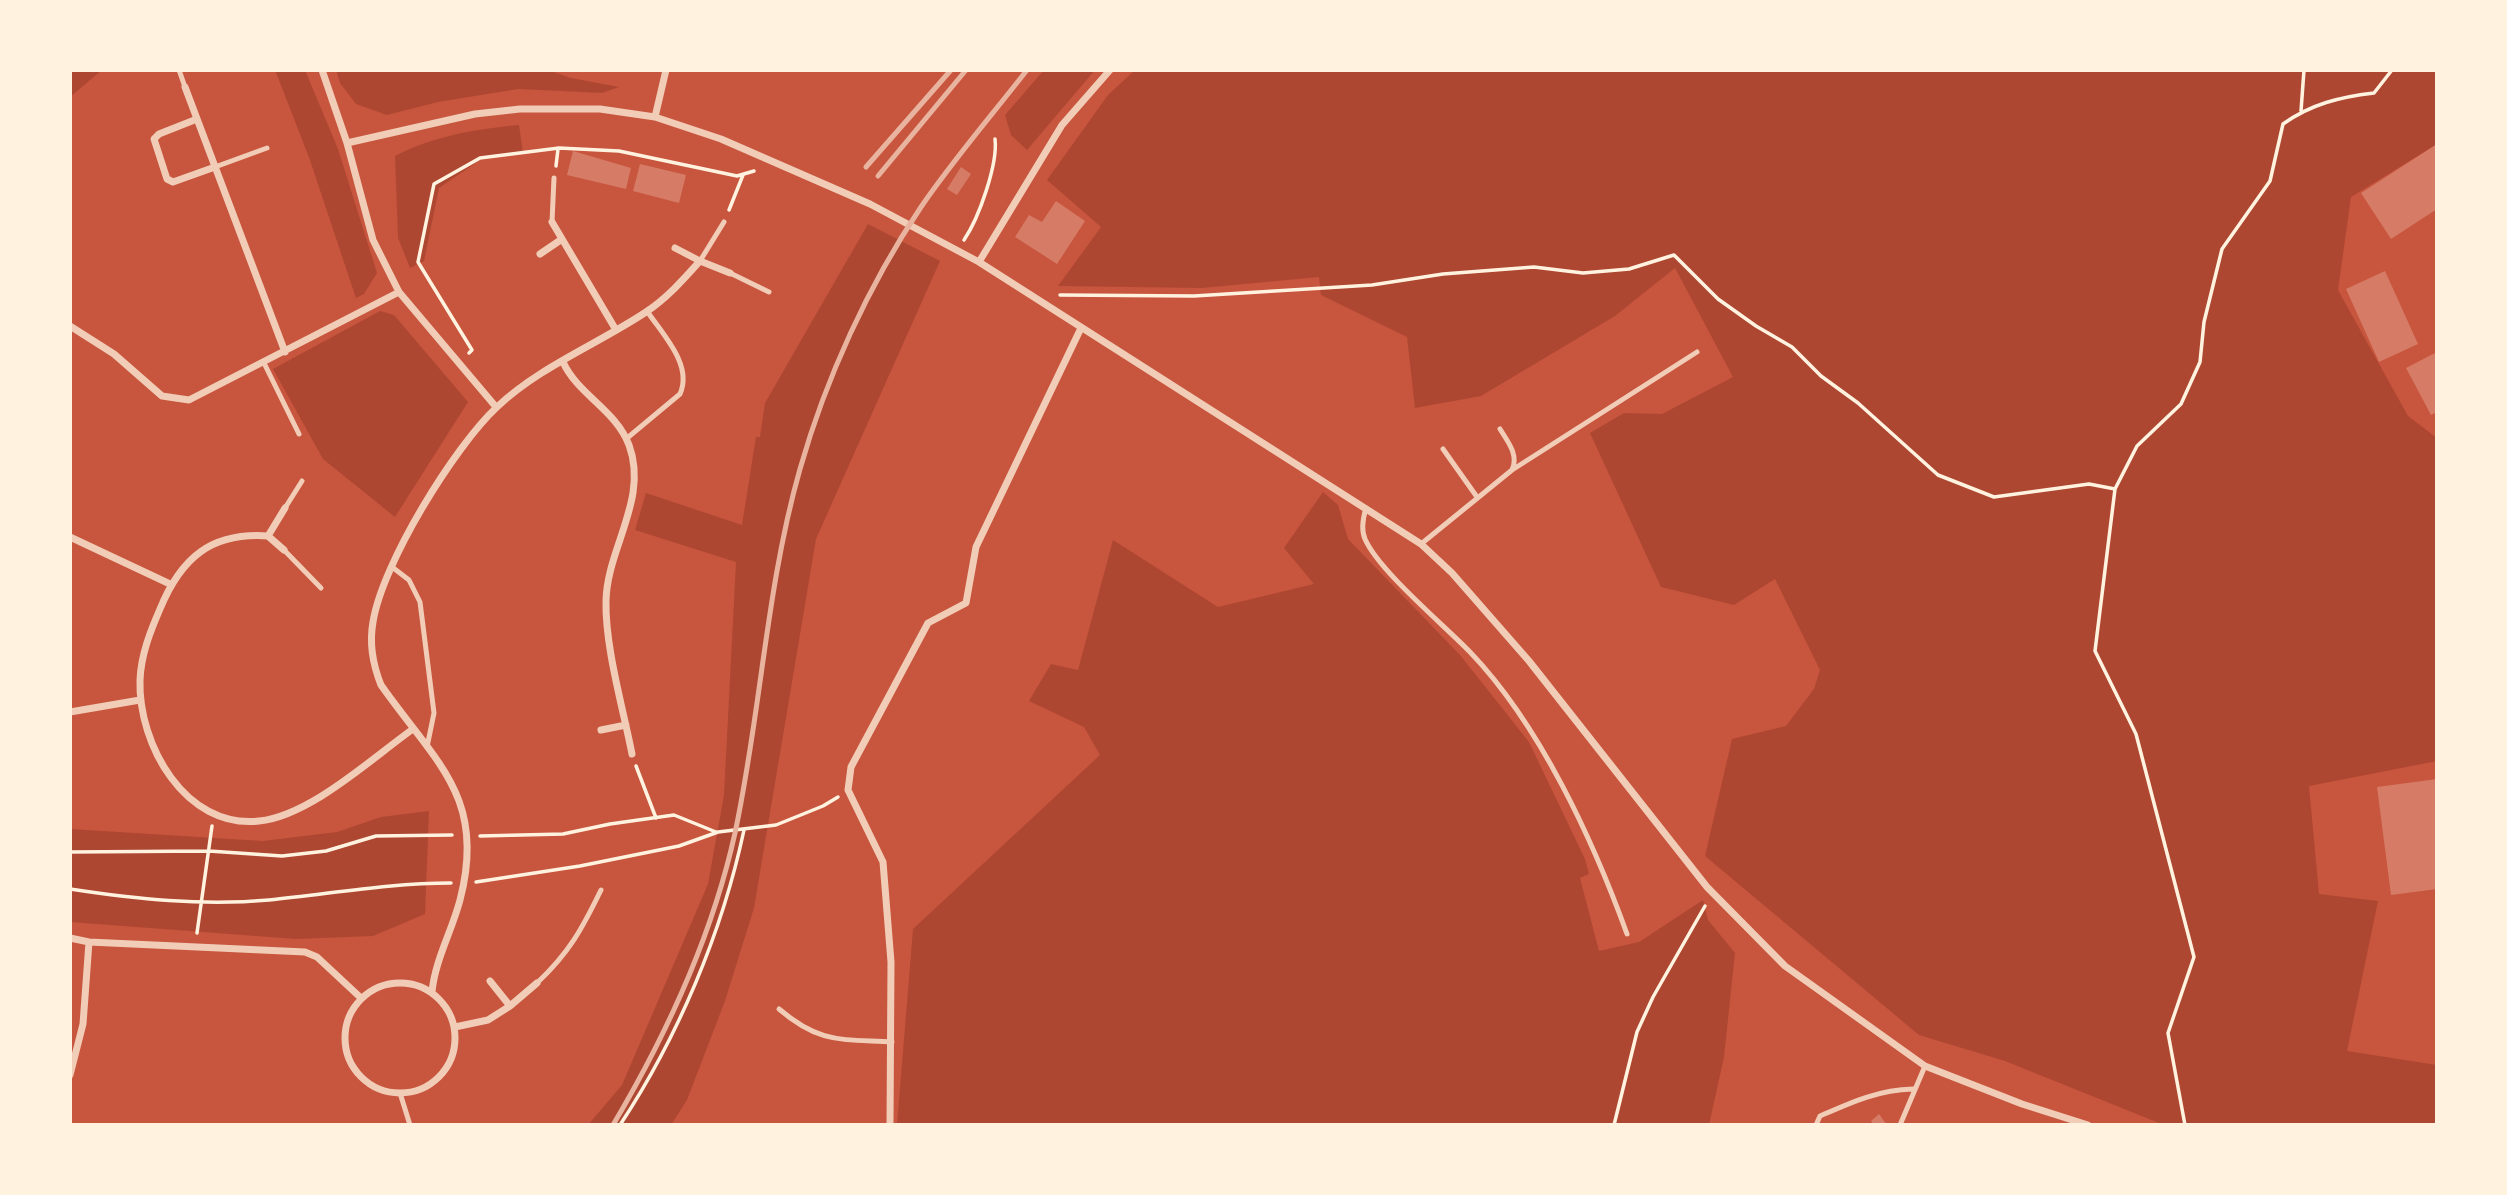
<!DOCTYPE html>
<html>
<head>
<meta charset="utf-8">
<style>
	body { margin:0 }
	#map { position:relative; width:2507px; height:1195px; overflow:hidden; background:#c8553d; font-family:Jost,sans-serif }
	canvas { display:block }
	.frame { position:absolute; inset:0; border:72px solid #fff3e0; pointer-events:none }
</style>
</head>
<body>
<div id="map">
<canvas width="2507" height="1195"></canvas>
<div class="frame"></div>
</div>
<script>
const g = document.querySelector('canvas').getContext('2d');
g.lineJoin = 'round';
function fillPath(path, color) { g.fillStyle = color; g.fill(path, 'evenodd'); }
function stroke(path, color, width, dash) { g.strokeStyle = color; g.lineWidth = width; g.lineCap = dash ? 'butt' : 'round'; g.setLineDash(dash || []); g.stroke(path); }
const green = new Path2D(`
	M70 70H102L70 97Z
	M275 70H305L338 149 377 273 364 294 356 298 310 160Z
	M336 70H548L571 78 619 87 602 93 518 89 438 102 387 115 356 104 340 83Z
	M1044 70H1095L1027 150 1011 135 1005 115Z
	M1135 70H2437V144L2351 197 2338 290 2408 416 2437 438V761L2309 786 2319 894 2378 901 2347 1051 2437 1065V1125H2164L2005 1061 1919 1035 1705 856 1732 739 1786 726 1814 689 1820 670 1775 579 1734 605 1661 587 1590 433 1624 413 1662 414 1733 377 1675 268 1615 316 1481 396 1415 408 1407 337 1321 295 1319 277 1202 288 1058 286 1101 227 1047 180 1108 95Z
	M519 125 523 153 480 160 439 188 424 261 410 268 398 238 395 156C434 136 475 129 519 125Z
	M868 224 940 261 816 539 754 908 725 1001 687 1100 671 1125H588L622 1085 708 884 724 795 736 562 635 530 646 493 742 525 756 437H760L765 403Z
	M380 311 394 315 468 402 395 517 323 459 273 369Z
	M1323 492 1338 505 1348 539 1460 655 1529 742 1585 859 1589 874 1580 878 1599 951 1639 942 1703 900 1708 920 1735 953 1724 1057 1709 1125H897L913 929 1100 755 1084 727 1029 701 1051 664 1078 670 1113 540 1218 607 1314 584 1284 548Z
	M429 811 425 914 373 936 296 939 70 922V829L263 841 337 832 381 817Z`);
const building = new Path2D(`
	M2437 144V209L2391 239 2361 193Z
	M573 151 631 168 626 189 567 175Z
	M640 164 686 175 679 203 633 191Z
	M961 167 971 174 957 195 947 189Z
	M1056 201 1085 221 1057 264 1015 237 1029 215 1042 222Z
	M2385 271 2418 344 2379 362 2346 289Z
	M2437 352V412L2431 415 2406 368Z
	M2437 779V889L2391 895 2377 787Z
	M1879 1114 1887 1125H1874L1871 1121Z`);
const path = new Path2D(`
	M2301 111 2304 70
	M556 166 558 149
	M729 210 743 175
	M964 240C979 218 998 164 995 139
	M1060 295 1194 296 1372 285 1443 274 1534 267 1583 273 1629 269 1674 255 1718 299 1756 326 1792 347 1821 376 1858 403 1938 475 1994 497 2089 484 2115 489
	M469 353 472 350 418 262 434 184 480 158 559 148 619 151 737 176 754 171
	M636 766 656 818
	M480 836 563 834 610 824 674 815 716 832
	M70 852 209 851 282 856 326 851 376 836 452 835
	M476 882 580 866 679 846 718 832 776 825 823 806 838 797
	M70 889C136 899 201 906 269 900 330 894 389 883 451 883
	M197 933 212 826
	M620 1125C678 1037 722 933 744 830
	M1614 1125 1637 1032 1653 997 1705 906
	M2185 1125 2168 1033 2194 957 2136 734 2095 651 2115 489 2137 446 2181 404 2200 362 2204 322 2222 249 2270 181 2283 124C2311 104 2340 97 2374 93L2392 70`);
const service = new Path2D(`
	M179 70 185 87
	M215 167 267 148
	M552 222 554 178
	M700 261 724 222
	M730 273 769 292
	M264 363 299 434
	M626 439 680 394C693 365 663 335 647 311
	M1443 449 1477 497
	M1512 470 1697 352
	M285 508 302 481
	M1366 508C1363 518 1361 530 1365 539 1379 571 1444 625 1470 652 1540 725 1593 840 1627 934
	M1421 544 1512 470C1519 455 1508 442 1500 429
	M284 550 321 588
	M392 567 409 580 420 602 434 713 427 747
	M537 983C569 953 582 929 601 890
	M779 1009C820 1044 841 1039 892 1042
	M400 1093 410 1125
	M1816 1125 1820 1116C1852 1102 1878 1090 1913 1089
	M1900 1125 1925 1066`);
const minor = new Path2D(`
	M322 70 347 143 373 240 399 292 496 407
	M185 87 285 352
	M655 117 666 70
	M197 119 159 134 154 139 167 179 173 182 215 167
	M347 143 475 114 520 109H600L655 117 721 139 870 204 979 262 1421 544 1452 573 1529 661 1707 887 1785 966 1925 1066 2022 1104 2088 1125
	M552 222 616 330
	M675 248 700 261
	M540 254 562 239
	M979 262 1062 125 1110 70
	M70 326 114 354 162 396 189 400 399 292
	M563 362C578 395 616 410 629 445 649 499 607 548 606 601 605 647 623 708 632 754
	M268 536C211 532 181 558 160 609 150 632 141 655 140 680 138 744 185 829 259 821 310 816 372 758 413 729
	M70 537 170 584
	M284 550 268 536 285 508
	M70 712 140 700
	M601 730 626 725
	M70 938 89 942 305 952 317 957 361 998
	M490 981 510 1006 537 983
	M345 1038a55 55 0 1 1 110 0a55 55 0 1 1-110 0Z
	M432 992C435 960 452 931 460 900 487 797 435 762 381 685 373 665 369 644 373 622 382 564 454 447 497 407 539 367 598 344 646 312 667 298 683 280 700 261L730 273
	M455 1027 488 1020 510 1006
	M70 1075 83 1024 89 942
	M890 1125 891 962 883 862 848 790 851 767 928 623 966 603 976 547 1081 328`);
const rail = new Path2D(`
	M866 167 951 70
	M878 176 966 70
	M613 1125C667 1034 712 937 735 833 761 712 766 588 800 469 826 378 868 286 921 207 953 160 992 115 1027 70`);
fillPath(green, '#ae4732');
fillPath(building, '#d67c66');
stroke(path, '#fff3e0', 3.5);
stroke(service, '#f1ccb7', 5);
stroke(minor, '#f1ccb7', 7);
stroke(rail, '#e9b49f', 5);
</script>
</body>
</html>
